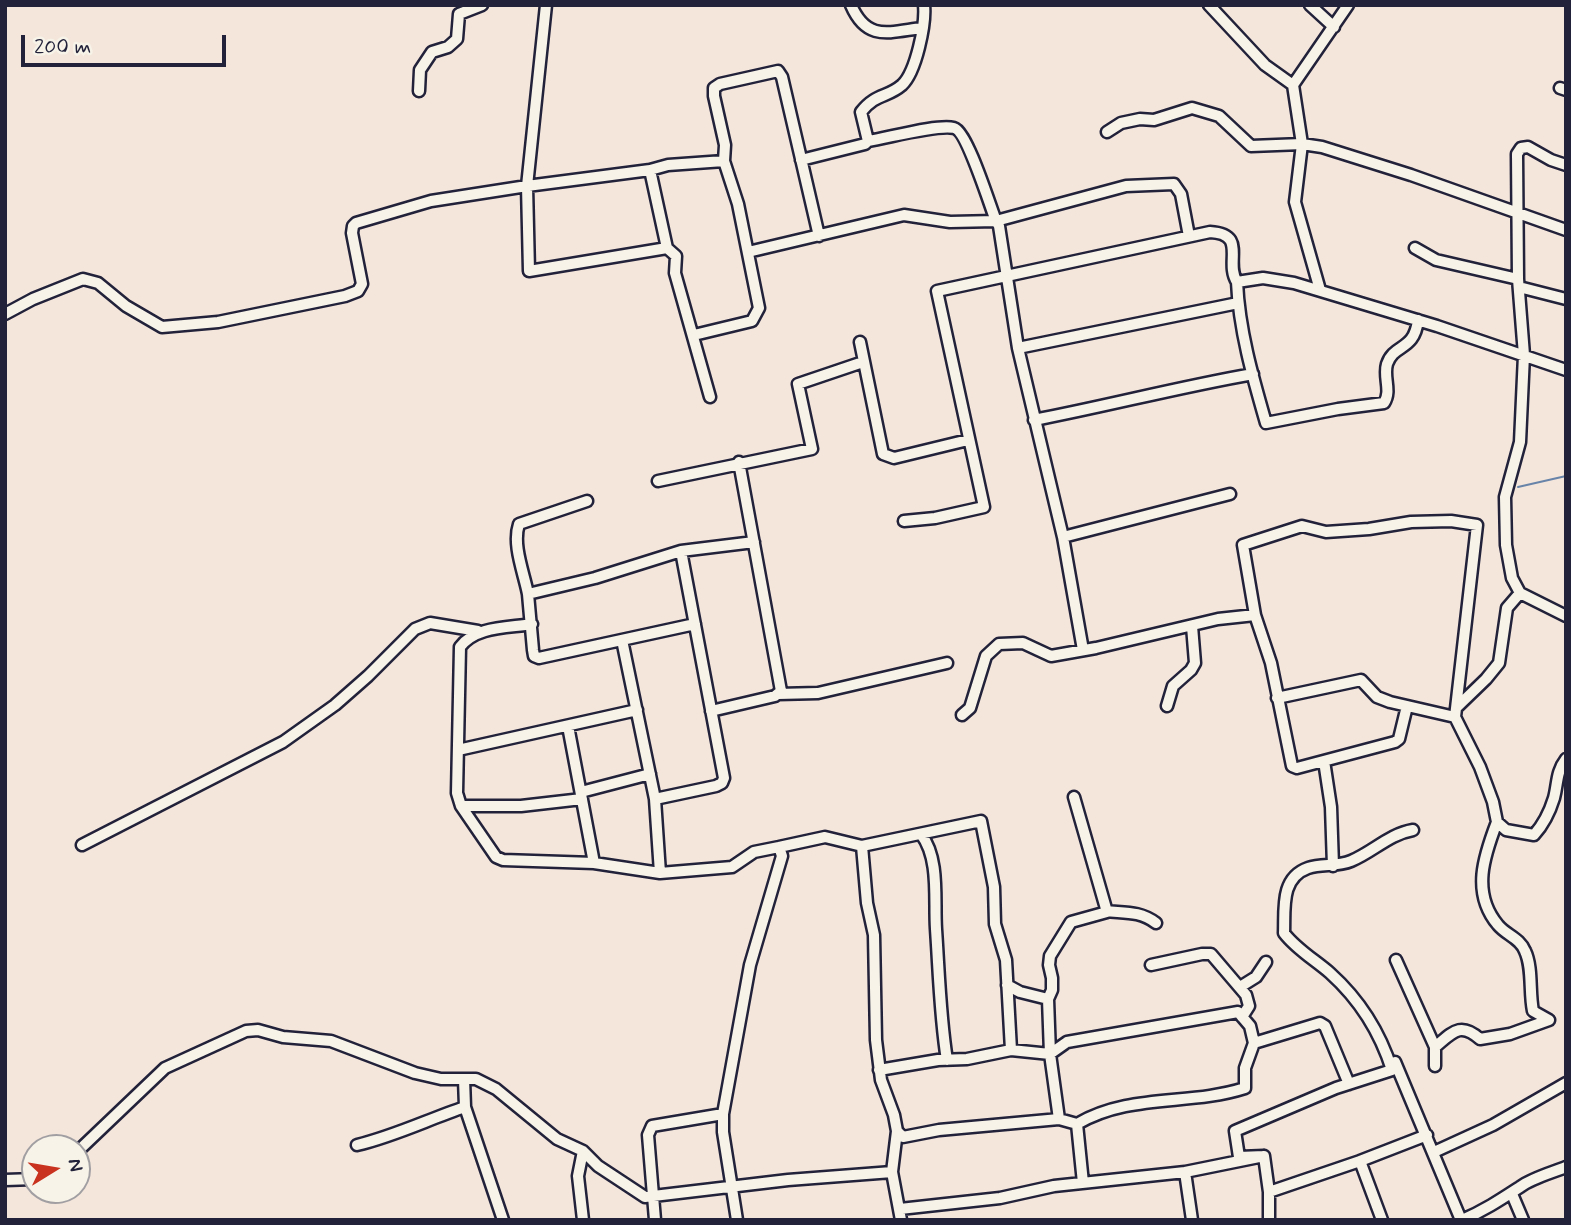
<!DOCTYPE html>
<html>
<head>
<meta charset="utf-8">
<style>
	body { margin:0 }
	#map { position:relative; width:1571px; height:1225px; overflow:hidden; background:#f4e6db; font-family:Mynerve,sans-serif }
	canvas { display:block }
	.frame { position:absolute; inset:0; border:7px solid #22223b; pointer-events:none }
	.north { position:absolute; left:21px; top:1134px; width:70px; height:70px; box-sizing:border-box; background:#f7f3e8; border:2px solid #a29fa3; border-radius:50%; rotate:79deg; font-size:19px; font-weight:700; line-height:28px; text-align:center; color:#22223b }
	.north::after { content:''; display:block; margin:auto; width:24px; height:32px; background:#c8321e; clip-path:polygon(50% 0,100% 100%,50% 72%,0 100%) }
	.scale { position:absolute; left:21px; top:35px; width:205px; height:32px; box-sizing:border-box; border:4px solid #22223b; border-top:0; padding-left:9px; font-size:21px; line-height:24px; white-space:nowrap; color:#22223b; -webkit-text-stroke:5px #f7f3e8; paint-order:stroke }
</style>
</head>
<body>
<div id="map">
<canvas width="1571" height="1225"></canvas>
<div class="frame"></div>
<div class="north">N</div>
<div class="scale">200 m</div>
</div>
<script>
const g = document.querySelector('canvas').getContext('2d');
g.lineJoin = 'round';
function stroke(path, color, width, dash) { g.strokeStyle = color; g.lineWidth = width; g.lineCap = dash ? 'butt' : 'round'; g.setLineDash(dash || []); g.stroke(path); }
const stream = new Path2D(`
	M1518 487 1566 476`);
const minor = new Path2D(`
	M546 5 527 186 529 271 667 248
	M851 5C867 42 889 32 922 28
	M1209 5 1265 65 1293 85 1302 144 1295 202 1320 290
	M1310 5 1334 27
	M1293 85 1348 5
	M1560 88 1566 90
	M419 91 420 70 432 52 448 47 457 39 459 14 482 5
	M1107 132 1121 123 1140 119 1154 120 1192 108 1219 116 1251 146 1302 144 1322 147 1411 175 1566 230
	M868 141 861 112C876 93 887 98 902 85 916 72 926 24 924 5
	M801 160 865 144 868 141C888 138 937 124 954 128 967 131 990 206 996 221L1126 186 1174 184 1181 194 1189 236
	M1566 165 1551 160 1528 147 1521 148 1517 154 1518 279 1524 355 1520 442 1505 497 1506 545 1512 578 1520 593 1566 616
	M650 170 667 248 676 256 675 273 710 397
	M1415 248 1436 260 1518 279
	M748 252 904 215 950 222 996 221 999 226 1018 348 1063 537 1083 650
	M1237 282C1239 330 1253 378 1266 423L1338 409 1384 403C1392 391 1383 377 1387 364 1394 343 1414 352 1418 320
	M1519 287 1566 299
	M5 314 33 299 83 279 98 283 126 306 162 327 218 322 345 296 358 291 362 284 352 233 353 226 356 223 431 201 527 186 650 170 668 165 724 161
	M694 335 752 321 759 308 738 204 724 161 725 145 714 96V88L720 84 778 71 782 77 819 236
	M860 342 883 454 894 458 968 440
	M1018 348 1238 303
	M1034 420C1107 406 1179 387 1253 374
	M658 481 812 449 798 384 863 362
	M904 521 935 518 984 507 937 291 1210 232C1248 234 1224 262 1237 282L1263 278 1294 283 1437 326 1566 370
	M1063 537 1230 494
	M528 594C524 573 512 545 519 524L587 501
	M532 624C507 628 476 626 460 647L457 793 461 806 496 857 503 860 594 863 660 873 732 867 754 852 779 847 782 856 750 965 723 1114V1132L737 1220
	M695 624 539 658 534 656 533 650 528 594 595 578 681 551 754 542
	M622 640 655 799 660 873
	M778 694 818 693 947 663
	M1277 698 1361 680 1377 697 1390 702 1455 717
	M1167 706 1173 686 1191 670 1195 663 1192 626
	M1407 706 1399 739 1395 742 1297 768 1292 766 1271 663 1255 615 1243 545 1302 526 1326 532 1369 529 1411 522 1451 521 1477 525 1455 717 1480 767 1493 802 1497 822 1506 830 1534 835C1543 825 1550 811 1554 798 1558 783 1556 772 1566 759
	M1456 708 1486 679 1499 663 1507 608 1520 593
	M711 711 775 696 781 691 739 462
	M962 715 970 708 986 656 999 644 1023 643 1051 656 1096 648 1218 619 1255 615
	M568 726 594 863
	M458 750 637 710
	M1324 761 1331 807 1333 866
	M581 792 650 774
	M655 799 716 786 722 783 724 778 681 551
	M461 806H521L582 799
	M1497 822C1484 856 1471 893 1498 925 1506 935 1520 938 1525 951 1533 968 1529 992 1533 1011L1549 1020
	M921 834C940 859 934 899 936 929 939 973 940 1017 947 1060
	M82 845 283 742 335 705 368 676 415 629 430 623 478 631
	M862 846 867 903 874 935 876 1040 881 1080 894 1115 897 1131 892 1172 901 1220
	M779 847 825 837 862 846 981 821 994 887 995 924 1006 960 1011 1050
	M1106 911C1125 913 1140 911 1156 923
	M1396 960 1435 1047V1066
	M1151 965 1202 954H1211L1246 995 1249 1006 1242 1017
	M1007 985 1020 992 1048 999
	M1240 987 1256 977 1266 962
	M1254 1043 1320 1023 1325 1026 1349 1084
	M1435 1047C1452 1033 1460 1021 1480 1039L1510 1034 1549 1020
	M1395 1062 1461 1220
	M879 1070 938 1060 967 1059 1011 1050 1050 1054 1067 1042 1238 1012 1250 1026 1254 1043 1245 1068V1088C1189 1106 1130 1093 1077 1124L1083 1183
	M464 1079 465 1107 503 1220
	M1059 1119 1050 1054 1048 999 1052 990V978L1049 965 1050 956 1071 922 1107 912 1074 797
	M897 1131 903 1137 939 1130 1059 1119 1077 1124
	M357 1145C395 1136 429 1119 465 1107
	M583 1151 578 1176 583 1220
	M77 1152 165 1068 246 1031 258 1030 283 1037 331 1041 415 1073 441 1079H476L496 1089 557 1139 583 1151 598 1166 645 1197 788 1180 892 1172
	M1434 1152 1493 1125 1566 1083
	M1264 1156 1239 1157 1235 1131 1336 1088 1392 1070C1380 1032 1360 1000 1330 973 1315 960 1296 949 1284 933 1285 909 1280 878 1308 868 1321 863 1337 867 1351 861 1373 852 1389 834 1413 830
	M1360 1161 1427 1135
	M5 1180 35 1179
	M1512 1194 1523 1220
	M900 1209 1000 1198 1054 1186 1185 1172
	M655 1220 648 1135 652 1126 723 1114
	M1192 1220 1185 1172 1264 1156 1269 1192 1360 1161 1382 1220
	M1269 1220V1192
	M1462 1220C1485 1210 1500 1200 1520 1187 1532 1178 1551 1173 1566 1167`);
stroke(stream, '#6984a9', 2);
stroke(minor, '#22223b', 15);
stroke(minor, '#f7f3e8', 10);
</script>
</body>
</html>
